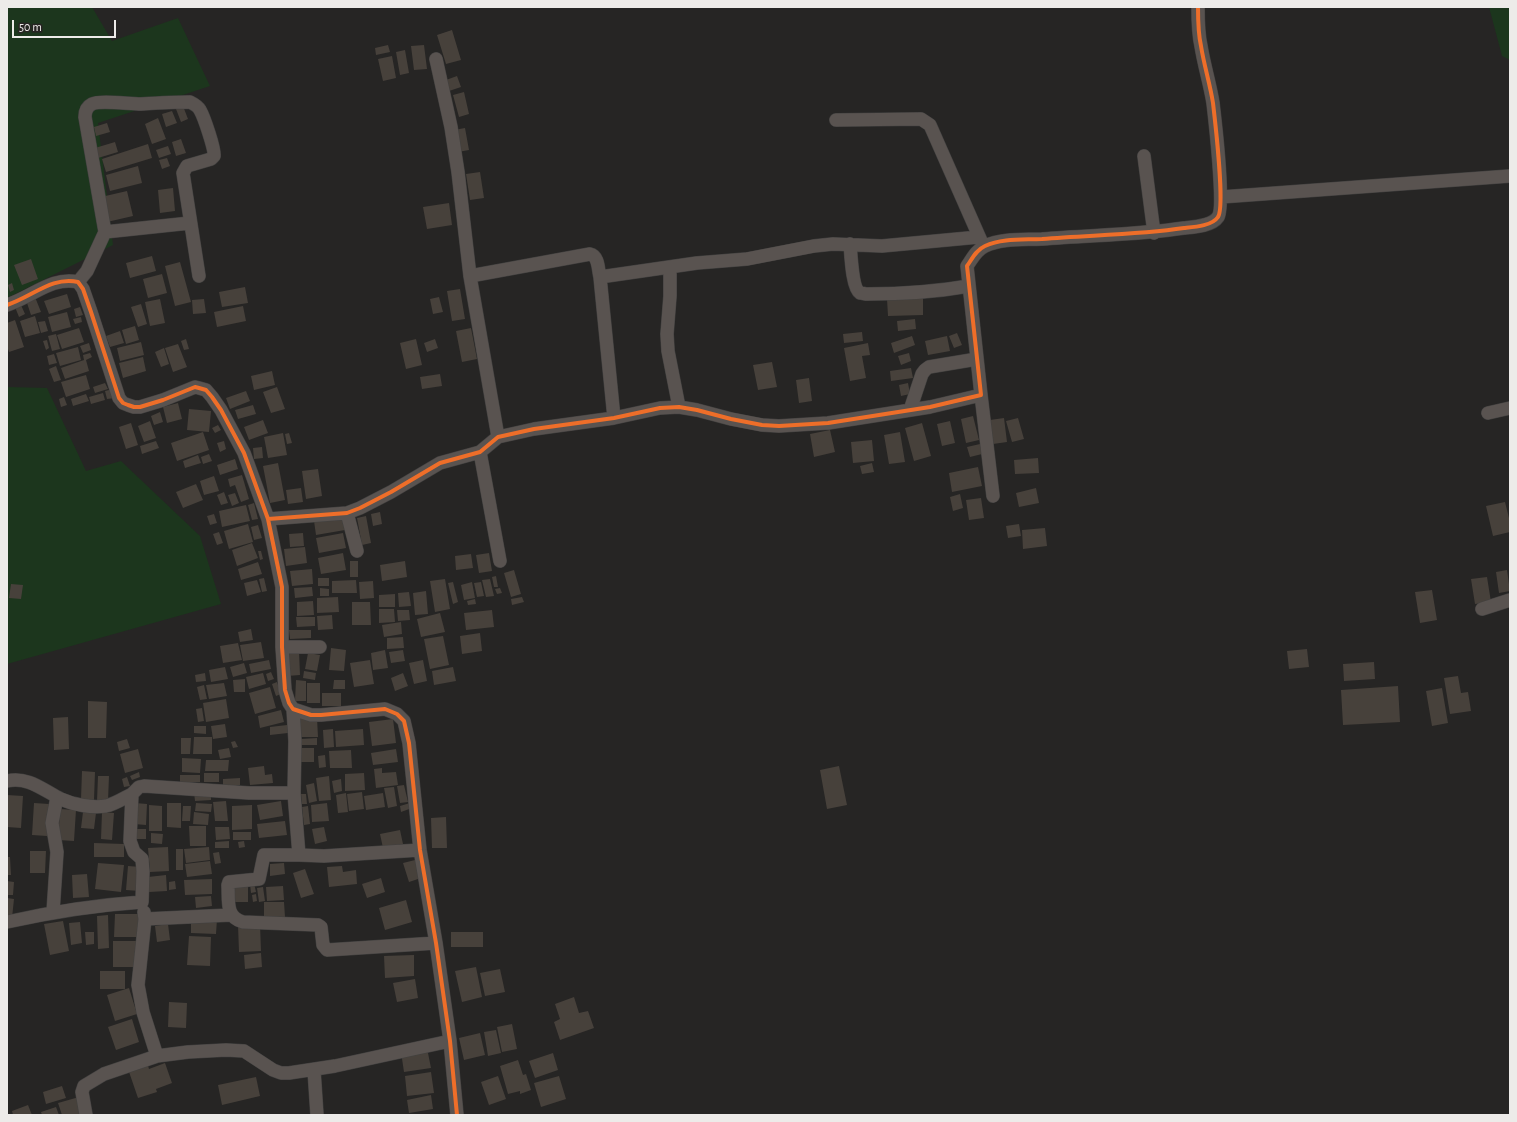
<!DOCTYPE html>
<html>
<head>
<meta charset="utf-8">
<style>
	body { margin:0 }
	#map { position:relative; width:1517px; height:1122px; overflow:hidden; background:#262524; font-family:"Alegreya Sans",sans-serif }
	canvas { display:block }
	.frame { position:absolute; inset:0; border:8px solid #edebe9; pointer-events:none }
	.scale { position:absolute; left:12px; top:20px; width:104px; height:18px; box-sizing:border-box; border:2px solid #edebe9; border-top:0; padding-left:5px; font-size:12px; line-height:14px; white-space:nowrap; color:#edebe9; -webkit-text-stroke:3px #272423; paint-order:stroke }
</style>
</head>
<body>
<div id="map">
<canvas width="1517" height="1122"></canvas>
<div class="frame"></div>
<div class="scale">50 m</div>
</div>
<script>
const g = document.querySelector('canvas').getContext('2d');
g.lineJoin = 'round';
function fillPath(path, color) { g.fillStyle = color; g.fill(path, 'evenodd'); }
function stroke(path, color, width, dash) { g.strokeStyle = color; g.lineWidth = width; g.lineCap = dash ? 'butt' : 'round'; g.setLineDash(dash || []); g.stroke(path); }
const green = new Path2D(`
	M7 7H92L112 41 178 18 210 86 98 123 113 245 7 298Z
	M1489 7H1510V60L1502 56Z
	M7 387 47 388 86 471 121 461 200 536 221 604 7 664Z`);
const building = new Path2D(`
	M452 30 461 60 446 64 437 35Z
	M388 45 390 52 376 55 375 48Z
	M424 45 427 69 414 70 411 46Z
	M405 50 409 73 400 75 396 52Z
	M392 56 396 78 383 81 378 59Z
	M457 76 461 87 449 91 446 80Z
	M464 92 469 114 459 117 453 95Z
	M183 106 188 119 181 122 176 109Z
	M172 111 177 123 166 127 162 114Z
	M158 118 166 139 152 144 145 124Z
	M107 123 110 132 96 136 94 127Z
	M465 128 469 150 458 152 454 130Z
	M181 139 186 153 176 156 172 142Z
	M115 142 118 152 98 158 95 148Z
	M148 144 152 158 106 172 102 159Z
	M168 146 171 154 159 158 156 150Z
	M167 158 170 166 162 169 159 160Z
	M138 166 142 183 110 191 106 175Z
	M480 172 484 198 470 200 466 174Z
	M173 188 175 211 160 213 158 190Z
	M127 191 133 216 107 222 101 197Z
	M449 203 452 225 427 229 423 207Z
	M152 256 156 271 130 278 126 263Z
	M31 259 38 279 22 285 14 265Z
	M180 262 191 302 175 306 165 266Z
	M162 274 167 293 148 298 143 279Z
	M12 283 14 290 10 292 8 285Z
	M245 287 248 303 222 307 219 292Z
	M460 289 465 319 452 321 447 291Z
	M67 294 71 307 49 314 44 301Z
	M35 297 41 312 31 315 26 300Z
	M439 297 443 312 433 314 430 299Z
	M923 298V315L888 316 887 299Z
	M160 299 165 323 150 326 145 302Z
	M204 299 206 313 193 314 192 300Z
	M141 304 147 324 138 327 131 307Z
	M21 305 25 314 19 317 15 307Z
	M243 306 246 321 217 327 214 312Z
	M80 307 83 315 76 317 74 309Z
	M67 312 71 327 52 332 48 317Z
	M35 316 40 333 25 337 20 321Z
	M81 317 82 322 75 324 73 319Z
	M915 319 916 329 898 331 897 321Z
	M15 320 24 347 9 352 7 346V323Z
	M45 321 48 331 41 333 38 322Z
	M135 326 139 340 126 344 122 330Z
	M79 328 84 342 62 349 57 335Z
	M471 328 477 359 462 362 456 331Z
	M120 331 124 343 110 347 106 336Z
	M862 332 863 341 844 343 843 334Z
	M957 333 962 345 954 348 949 336Z
	M56 334 60 349 52 351 48 336Z
	M912 336 915 345 894 353 891 343Z
	M947 336 950 351 928 355 925 341Z
	M186 339 189 349 184 350 181 341Z
	M416 339 422 365 406 369 400 343Z
	M435 339 438 348 427 352 424 343Z
	M47 340 49 348 46 350 43 341Z
	M141 342 144 355 120 361 117 348Z
	M89 343 91 350 83 353 80 346Z
	M868 343 870 355 862 356 866 378 850 381 844 348Z
	M178 344 187 367 173 372 165 348Z
	M78 347 81 360 60 366 56 353Z
	M164 348 169 364 161 367 155 352Z
	M90 353 92 357 86 360 89 371 65 379 61 368 84 360 83 355Z
	M909 353 911 361 901 365 898 356Z
	M54 354 57 363 49 365 47 356Z
	M143 357 146 371 123 378 119 363Z
	M772 362 777 387 758 390 753 365Z
	M56 366 61 380 54 382 49 369Z
	M911 368 913 378 891 381 890 371Z
	M272 371 275 385 254 390 251 376Z
	M440 374 442 386 422 389 420 377Z
	M86 375 90 389 66 397 61 382Z
	M809 378 812 401 799 403 796 380Z
	M105 383 108 389 95 393 93 387Z
	M908 383 910 394 901 396 899 385Z
	M277 387 285 409 271 413 263 392Z
	M113 389 115 398 107 399 105 391Z
	M246 391 250 401 230 409 226 398Z
	M103 393 105 400 91 404 89 397Z
	M86 394 89 401 73 406 71 399Z
	M64 397 67 405 61 407 59 399Z
	M178 403 182 419 167 423 163 407Z
	M253 405 256 414 238 419 235 410Z
	M189 409 211 411 209 432 187 430Z
	M160 412 163 422 154 425 151 416Z
	M973 416 979 440 966 443 961 419Z
	M1004 418 1007 442 993 444 990 420Z
	M1018 418 1024 439 1012 442 1006 421Z
	M263 420 268 433 249 440 244 427Z
	M150 421 156 438 144 442 138 426Z
	M950 421 955 443 942 446 937 424Z
	M131 423 138 445 126 449 119 427Z
	M922 423 931 456 914 461 905 428Z
	M218 425 221 430 215 433 212 428Z
	M830 430 835 452 814 457 810 434Z
	M203 432 209 450 177 461 171 443Z
	M900 432 905 462 889 464 884 435Z
	M283 433 287 455 268 458 264 437Z
	M289 433 292 443 287 444 285 434Z
	M872 440 874 461 853 463 851 442Z
	M156 441 159 448 142 454 140 446Z
	M224 441 226 449 220 452 217 443Z
	M980 444 982 454 970 457 967 447Z
	M262 447 263 458 254 459 253 448Z
	M209 454 212 461 203 464 201 457Z
	M198 455 201 463 185 468 183 461Z
	M1038 458 1039 473 1015 474 1014 460Z
	M235 459 238 469 220 475 217 465Z
	M278 463 285 500 270 503 263 466Z
	M872 463 874 472 862 474 860 466Z
	M978 467 982 486 952 492 949 473Z
	M318 469 322 496 306 499 302 471Z
	M242 475 249 499 241 502 235 485 230 487 228 479Z
	M214 476 219 491 204 495 200 481Z
	M196 484 203 500 183 508 176 492Z
	M301 488 303 502 288 504 286 490Z
	M1036 488 1039 503 1019 507 1016 493Z
	M224 492 228 503 221 505 217 495Z
	M235 493 239 503 232 506 228 495Z
	M960 494 963 508 953 511 950 497Z
	M981 498 984 518 969 520 966 500Z
	M1505 502 1510 522V532L1493 536 1486 506Z
	M254 503 258 519 252 520 248 505Z
	M246 505 250 521 222 527 219 511Z
	M380 512 382 524 373 526 371 514Z
	M214 514 217 523 210 525 207 516Z
	M343 516 345 530 316 535 314 521Z
	M366 516 371 543 362 545 357 518Z
	M248 524 253 542 229 549 224 531Z
	M1019 524 1021 536 1008 538 1006 526Z
	M258 525 262 538 254 540 251 527Z
	M1045 528 1047 546 1023 549 1022 530Z
	M219 532 223 543 217 545 213 534Z
	M303 533 304 546 290 547 289 534Z
	M343 533 346 548 319 553 316 538Z
	M252 543 258 558 237 566 232 550Z
	M305 547 307 563 286 566 284 549Z
	M258 551H261L263 559 260 560Z
	M343 553 346 570 321 574 318 558Z
	M489 553 492 571 479 573 476 555Z
	M471 554 473 568 456 570 455 556Z
	M350 561H358V577H350Z
	M405 561 407 577 382 581 380 565Z
	M258 562 262 574 241 580 238 569Z
	M312 569 313 584 292 586 290 571Z
	M514 570 521 594 511 597 504 573Z
	M1507 570 1510 591 1499 593 1496 572Z
	M496 576 498 587H494L492 577Z
	M1487 577 1491 602 1475 604 1471 579Z
	M264 578 267 591 262 592 259 579Z
	M318 578H329V586H318Z
	M445 579 450 609 435 612 430 581Z
	M490 579 494 596 486 597 482 580Z
	M257 580 261 592 247 596 244 583Z
	M356 580 357 593H332V581Z
	M373 581 374 598 360 599 359 582Z
	M453 582 458 602 453 604 448 583Z
	M472 582 475 598 464 600 461 585Z
	M481 582 484 596 477 597 474 583Z
	M11 584 23 585 21 599 9 598Z
	M312 587 313 596 295 598 294 588Z
	M320 588 329 589V596H320Z
	M500 588 502 593 497 594 495 589Z
	M1432 590 1437 620 1420 623 1415 592Z
	M426 591 428 614 415 615 413 593Z
	M409 592 411 606 399 607 398 593Z
	M395 594V607H379V595Z
	M338 597 339 612 317 613V598Z
	M522 597 524 602 512 605 511 599Z
	M475 599 476 604 468 605 467 601Z
	M313 601 314 615 297 616V602Z
	M352 602H370L371 625H352Z
	M379 609H394L395 622 379 623Z
	M397 610H409L410 620 398 621Z
	M492 610 494 627 466 630 464 613Z
	M440 613 445 632 421 637 417 619Z
	M332 615 333 629 318 630 317 616Z
	M296 617H315V626L297 627Z
	M401 622 402 634 384 637 382 625Z
	M251 629 253 640 240 642 238 632Z
	M289 630H311V638L290 639Z
	M480 633 482 651 462 654 460 636Z
	M443 636 449 665 430 669 424 639Z
	M403 637 404 648 387 649V638Z
	M261 642 264 658 243 661 240 645Z
	M238 643 242 660 223 663 220 646Z
	M331 648 346 650 344 671 329 670Z
	M1307 649 1309 667 1289 669 1287 651Z
	M385 650 388 668 373 670 371 653Z
	M403 650 405 661 391 663 389 652Z
	M299 651 300 675 287 676 285 652Z
	M308 653 320 655 317 671 305 669Z
	M269 660 271 669 251 673 249 664Z
	M370 660 374 684 354 687 350 663Z
	M423 660 427 681 414 684 409 663Z
	M1374 662 1375 679 1344 681 1343 664Z
	M244 663 247 673 233 677 230 667Z
	M225 667 228 679 211 682 209 670Z
	M453 667 456 681 434 685 432 671Z
	M304 671 316 673 315 680 303 678Z
	M271 672 274 679 268 681 266 674Z
	M205 673 206 681 196 682 195 675Z
	M263 673 266 684 249 689 246 677Z
	M403 673 408 686 395 691 391 678Z
	M1458 676 1461 693 1468 692 1471 711 1450 714 1444 678Z
	M245 679V692H234L233 680Z
	M296 680 306 681V701H295Z
	M334 680H345V689H333Z
	M277 682 281 694 276 696 272 684Z
	M224 683 227 696 209 699 206 685Z
	M307 683H320V703H307Z
	M204 685 207 699 200 700 197 687Z
	M1398 686 1400 722 1343 725 1341 690Z
	M270 687 276 708 255 714 249 693Z
	M1442 688 1448 723 1432 726 1426 691Z
	M322 693H341V706H322Z
	M226 699 229 718 206 722 203 703Z
	M88 701 107 702 106 738H88Z
	M202 708 204 721 198 722 196 709Z
	M281 710 284 722 260 728 258 716Z
	M68 717 69 749 54 750 53 718Z
	M300 718H317L318 737H300Z
	M393 719 396 743 372 746 369 722Z
	M225 724 227 737 213 739 211 726Z
	M287 725 288 733 270 735V727Z
	M194 726H206V734L194 733Z
	M333 729 334 747 324 748 323 730Z
	M363 729 364 745 336 747 335 731Z
	M194 737H212V754H193Z
	M181 738H191L190 754H181Z
	M317 738V745H301V739Z
	M127 739 130 748 119 751 117 742Z
	M235 741 238 747 233 748 231 742Z
	M229 748 231 757 220 759 218 750Z
	M300 748H314V762H300Z
	M138 749 143 768 125 773 120 754Z
	M396 749 398 762 373 765 371 753Z
	M351 750 352 768H330L329 751Z
	M325 755 326 767 319 768 318 756Z
	M182 758 201 759 200 773 182 772Z
	M206 760H229L228 771H205Z
	M264 766 265 775 272 774 273 783 250 785 248 768Z
	M839 766 847 805 827 809 820 770Z
	M382 768V773L396 772 398 785 376 788 374 769Z
	M82 771 95 772 94 800 81 799Z
	M139 772 140 777 132 780 130 776Z
	M204 773H219V782H204Z
	M364 773 365 790 345 791V774Z
	M180 775H200V782H180Z
	M98 776H109L108 801H97Z
	M329 776 331 800 319 801 316 778Z
	M127 777 130 786 124 787 122 779Z
	M240 778V785L223 786V779Z
	M341 779 342 791 334 793 332 781Z
	M314 783 317 801 309 803 306 785Z
	M404 785 408 802 400 803 397 786Z
	M394 787 397 806 388 808 384 788Z
	M194 792H211V800L195 801Z
	M362 792 364 809 349 811 347 794Z
	M346 793 348 812 338 813 336 795Z
	M383 793 385 807 366 810 364 796Z
	M301 794H306L307 804H302Z
	M7 795 23 796 21 828 7 827Z
	M226 801 228 821H215L213 802Z
	M281 801 283 816 260 820 257 805Z
	M34 803 49 804 47 836 32 835Z
	M135 803 147 804 146 825 134 824Z
	M167 803H181V828L167 827Z
	M196 803 212 804 211 812 195 811Z
	M327 803 329 821 312 822 311 805Z
	M410 803 412 808 401 812 400 806Z
	M149 805 162 806V831H149Z
	M252 805V829L232 830V806Z
	M183 806H191L190 821H182Z
	M308 806 310 824 304 825 302 807Z
	M60 809 76 810 74 841 58 840Z
	M83 812 96 813 94 829 81 828Z
	M102 812 114 813 112 840 101 839Z
	M194 812 209 814 208 825 193 824Z
	M446 817 447 848H432L431 818Z
	M285 821 287 835 259 838 257 824Z
	M189 826H206V846H190Z
	M215 827H229L230 839 216 840Z
	M324 827 327 841 315 844 312 829Z
	M137 829H146V839H137Z
	M400 830 403 844 383 848 380 834Z
	M233 832H251V840H233Z
	M151 833 163 834 162 844 151 843Z
	M229 841V848H215V842Z
	M244 841 245 847 239 848 238 842Z
	M94 843 124 844V857H94Z
	M168 847 169 871 150 872 148 848Z
	M209 847 210 860 186 863 184 849Z
	M176 849H183V870H176Z
	M30 851H46L45 873H30Z
	M219 852 221 863 215 864 213 853Z
	M7 857H10L11 875H7Z
	M415 860 421 878 409 882 403 863Z
	M210 861 212 874 187 877 185 864Z
	M98 863 124 865 121 892 95 889Z
	M284 863 285 874 270 876V864Z
	M128 866 141 867 140 891 126 890Z
	M342 866 343 872 356 870 357 884 329 887 327 867Z
	M305 869 314 894 301 898 293 873Z
	M87 874 89 897 73 898 72 875Z
	M166 875 167 891 149 892 148 877Z
	M381 878 385 892 367 898 362 884Z
	M212 879V894L185 895 184 880Z
	M7 881 14 882 13 895H7Z
	M175 881 176 889 169 890V882Z
	M235 882H248V902H235Z
	M254 883 256 892 251 893 250 884Z
	M283 886 284 900 267 901 266 887Z
	M263 887 265 901 259 902 257 888Z
	M256 894 257 901 253 902 252 895Z
	M211 896 212 906 196 908 195 897Z
	M7 898 14 899 12 918H7Z
	M406 900 412 922 385 930 379 908Z
	M264 902H284L285 917 264 918Z
	M115 914H143V937H114Z
	M108 915 109 948 98 949 97 916Z
	M191 918 217 919 216 934 191 933Z
	M63 921 69 951 50 955 44 924Z
	M80 922 82 943 71 945 69 923Z
	M168 924 170 940 157 942 155 926Z
	M260 924 261 951 239 952 238 925Z
	M85 932H94V944L86 945Z
	M451 932H483V947H451Z
	M189 936 211 937 210 966 187 965Z
	M113 941H137L136 967H113Z
	M261 953 262 967 245 969 244 955Z
	M414 955V976L385 978 384 956Z
	M476 967 482 997 462 1002 455 971Z
	M500 969 505 992 485 996 480 973Z
	M100 971H125V989H100Z
	M415 979 418 998 397 1002 393 983Z
	M129 988 137 1014 115 1021 107 995Z
	M574 997 579 1013 588 1011 594 1028 560 1040 554 1022 560 1019 555 1004Z
	M169 1002 187 1003 186 1028 168 1027Z
	M132 1019 139 1042 116 1050 108 1027Z
	M512 1024 517 1049 502 1052 497 1027Z
	M496 1030 501 1053 488 1056 484 1032Z
	M480 1033 485 1055 464 1060 459 1038Z
	M427 1048 431 1068 404 1072 401 1052Z
	M553 1053 558 1070 535 1078 529 1061Z
	M518 1060 523 1075 526 1074 531 1090 520 1094V1091L508 1094 500 1066Z
	M147 1062 149 1069 165 1063 172 1083 156 1089 157 1092 138 1098 128 1069Z
	M431 1072 434 1093 407 1096 405 1076Z
	M498 1076 506 1099 489 1105 481 1082Z
	M559 1076 566 1099 541 1107 534 1083Z
	M256 1077 260 1096 222 1105 218 1085Z
	M62 1086 66 1098 46 1104 43 1092Z
	M431 1095 433 1109 409 1113 407 1100Z
	M79 1097 83 1115H62L58 1103Z
	M28 1105 32 1115H13L12 1111Z
	M56 1107 59 1115H42L41 1112Z`);
const minor = new Path2D(`
	M436 59 451 127 458 172 470 276 498 437
	M836 120 921 119 930 125 982 243
	M1144 156 1154 233
	M1221 197 1510 176
	M105 232 190 223
	M850 244C851 254 852 288 860 293 861 293 866 294 867 294 901 294 935 292 969 286
	M670 267V296L667 334 668 351 679 407
	M470 276 590 254C599 256 598 270 600 277
	M78 282 87 271 105 232 85 117C85 112 86 107 92 104 100 100 129 104 141 104 157 103 174 102 190 102 194 104 198 106 200 110 204 117 215 149 214 156L211 159 187 166 183 173 199 276
	M7 305C32 297 52 276 78 282L83 289 91 312 119 398 123 403 128 405 134 407H140L163 400 195 387 199 388 206 390 212 397 221 410 244 453 268 519 282 587V647L285 690 289 703 293 709 311 715H321L385 709 397 714 404 721 409 743 420 850 436 943 450 1041 457 1115
	M981 395 993 496
	M910 410 922 374 925 370 929 367 977 359
	M1488 413 1510 408
	M614 418 600 277 697 263 747 259 814 246 833 244 882 246 979 237
	M480 452 500 561
	M347 513 357 551
	M268 519 347 513 360 508 391 492 440 463 480 452 498 437 534 429 614 418 660 408 679 407 697 410 731 419 762 425 779 426 828 423 930 407 981 395 967 266C972 259 976 250 985 246 1002 238 1023 240 1042 239 1089 235 1137 235 1184 228 1194 227 1212 226 1218 217 1225 207 1215 120 1213 103 1210 84 1204 65 1201 46 1198 33 1198 20 1198 7
	M1482 609 1510 600
	M282 647H320
	M7 781C28 776 43 790 61 799 74 805 92 808 106 806 115 804 124 798 132 794
	M294 793 299 855 324 856 420 850
	M299 855H264L259 879 229 882 228 885C229 901 225 917 243 922L318 925 321 927 323 945 327 950 436 943
	M53 912 57 852 52 823 57 797
	M144 912 145 919 231 915
	M145 919 138 985 143 1012 157 1056
	M7 922C52 912 96 905 142 902L143 871 142 859 134 852 130 841 132 794 139 787 144 786 249 793H294L295 741 293 709
	M314 1070 317 1115
	M86 1115 82 1092 84 1086 104 1074 157 1056 188 1052 226 1050 244 1051 273 1070 281 1073H289L335 1066 450 1041`);
const cycleway = new Path2D(`
	M7 305C32 297 52 276 78 282L83 289 91 312 119 398 123 403 128 405 134 407H140L163 400 195 387 199 388 206 390 212 397 221 410 244 453 268 519 282 587V647L285 690 289 703 293 709 311 715H321L385 709 397 714 404 721 409 743 420 850 436 943 450 1041 457 1115
	M268 519 347 513 360 508 391 492 440 463 480 452 498 437 534 429 614 418 660 408 679 407 697 410 731 419 762 425 779 426 828 423 930 407 981 395 967 266C972 259 976 250 985 246 1002 238 1023 240 1042 239 1089 235 1137 235 1184 228 1194 227 1212 226 1218 217 1225 207 1215 120 1213 103 1210 84 1204 65 1201 46 1198 33 1198 20 1198 7`);
fillPath(green, '#1c361d');
fillPath(building, '#47413b');
stroke(minor, '#424140', 14);
stroke(minor, '#595350', 13);
stroke(cycleway, '#ee6e29', 4);
</script>
</body>
</html>
